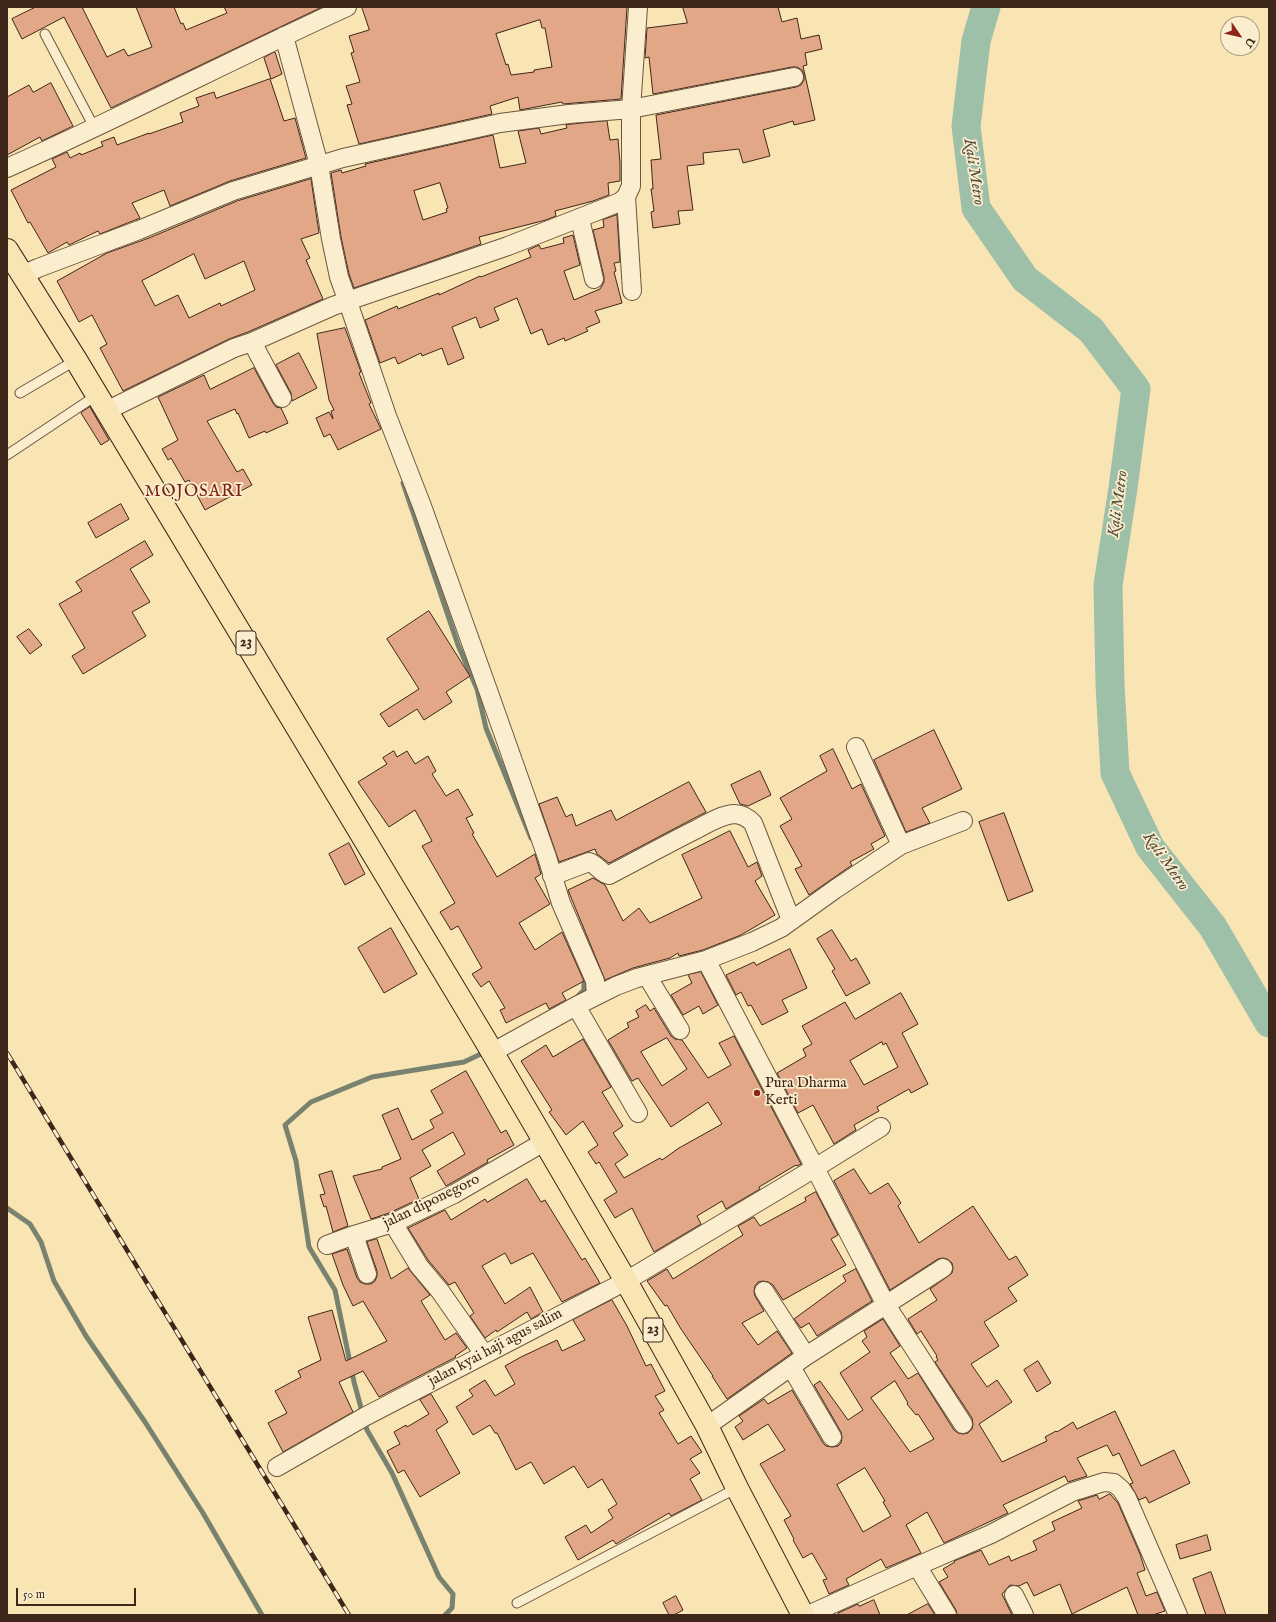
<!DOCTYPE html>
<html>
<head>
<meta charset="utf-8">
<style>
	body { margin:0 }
	#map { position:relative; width:1276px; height:1622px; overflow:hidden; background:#f8e5b3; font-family:"IM FELL English",serif }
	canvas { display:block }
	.frame { position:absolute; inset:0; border:8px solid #3f261a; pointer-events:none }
	.north { position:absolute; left:1220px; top:16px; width:40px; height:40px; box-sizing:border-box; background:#faeece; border:1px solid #af9e86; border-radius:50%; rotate:124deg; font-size:11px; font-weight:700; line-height:16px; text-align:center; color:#3f261a }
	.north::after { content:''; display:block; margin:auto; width:14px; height:18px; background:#8f2418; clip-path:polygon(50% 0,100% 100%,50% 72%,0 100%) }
	.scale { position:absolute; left:16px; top:1588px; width:120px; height:18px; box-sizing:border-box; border:2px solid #3f261a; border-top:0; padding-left:5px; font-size:12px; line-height:14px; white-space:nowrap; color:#3f261a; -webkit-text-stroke:3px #faeece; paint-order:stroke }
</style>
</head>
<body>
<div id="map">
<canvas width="1276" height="1622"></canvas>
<div class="frame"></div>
<div class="north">U</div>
<div class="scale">50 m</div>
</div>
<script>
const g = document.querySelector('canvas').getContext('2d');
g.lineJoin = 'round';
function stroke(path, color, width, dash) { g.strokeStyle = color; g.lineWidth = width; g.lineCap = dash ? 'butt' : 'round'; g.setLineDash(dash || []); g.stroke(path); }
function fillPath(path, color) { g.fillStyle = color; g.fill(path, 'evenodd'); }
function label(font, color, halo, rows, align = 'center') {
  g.font = font + ' "IM FELL English",serif'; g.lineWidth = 3.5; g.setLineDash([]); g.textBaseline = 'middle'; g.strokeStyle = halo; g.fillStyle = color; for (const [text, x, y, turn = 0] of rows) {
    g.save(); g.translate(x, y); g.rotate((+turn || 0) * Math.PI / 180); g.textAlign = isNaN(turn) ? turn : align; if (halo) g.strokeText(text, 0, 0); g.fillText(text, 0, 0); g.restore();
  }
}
const stream = new Path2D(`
	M403 483 458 645 477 689 486 728 531 838
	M576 998 584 990V974
	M7 1208 30 1224 41 1242 54 1281 86 1336 145 1422 203 1513 262 1615
	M445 1615 452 1608 453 1594 439 1577 392 1473 367 1430 354 1382 335 1290 309 1247 296 1161 285 1125 311 1102 372 1077 464 1062 485 1052`);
const river = new Path2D(`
	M986 7 976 41 966 126 976 208 1025 279 1091 330 1136 389 1123 488 1108 585 1110 684 1115 773 1150 847 1213 927 1269 1023`);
const building = new Path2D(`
	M36 7H82L107 57 124 49 128 56 152 47 136 7H174L181 24 183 23 186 30 227 13 224 7H322L111 108 64 17 22 39 12 19Z
	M362 7H627L621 99 563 104 562 102 520 110 518 97 490 106 492 114 359 144 347 105 352 104 346 86 360 82 351 53 354 52 349 36 369 30ZM540 20 542 28H545L552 67 534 70V72L511 75 508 64 506 65 496 34Z
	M683 7H778L782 22 797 18 801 39 819 35 822 49 805 53 807 65 803 66 815 120 794 125 793 121 763 130 770 156 743 163 739 149 703 153 704 164 687 166 693 210 678 211 680 224 653 228 651 212 654 211 651 189H653L651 160 661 159 656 115 796 87 801 85 804 80V75L802 70 797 67H792L653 94 649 57 645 58 647 28 687 23Z
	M275 52 282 74 271 79 264 58Z
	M270 79 284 121 295 118 306 158 230 181 170 206 164 190 132 203 140 218 100 234 98 231 69 245 67 242 48 253 30 222 28 223 11 190 56 167 52 159 67 152 70 158 80 153 81 155 103 146 101 142 114 137 117 145 149 133V134L183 122 180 113 199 106 196 98 214 92 216 98Z
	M51 83 73 126 42 141 40 137 7 155V97L29 85 33 92Z
	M607 121 610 140 618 139 620 163V181L608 183 609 195 593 201 555 211 556 216 546 220 479 237 481 244 354 288 349 274 341 237 331 173 341 170 342 173 366 166 365 164 493 135 500 168 526 163 518 131 539 128 541 134 567 128 566 125ZM440 183 448 208 446 209 447 212 423 220 414 191Z
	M311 179 319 233 301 239 310 258 306 260 323 299 248 332 229 339 123 391 100 348 107 344 92 315 79 322 57 281 107 253 149 238 237 201ZM194 254 205 279 244 261 255 290 221 306 220 303 189 318 178 295 155 306 142 281Z
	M617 215 620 262 614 263 616 271 614 272 622 303 595 311 600 322 586 328 588 331 565 341 564 338 548 345 542 329 531 334 517 298 494 308 499 320 480 328 476 317 452 327 464 358 448 365 442 348 422 356 421 353 398 364 395 357 380 363 365 320 397 306 398 309 439 293V295L480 276 481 277 531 257 528 250 539 245 541 249 564 243 563 238 573 235 580 265 564 271 574 300 600 289 604 282V277L593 230 604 227 603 220Z
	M345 328 361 372 359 373 371 403 369 404 381 429 338 450 330 434 324 437 316 418 329 412 333 419 331 411 334 410 329 400 317 334Z
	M299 353 317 388 292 401 291 393 276 365Z
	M254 368 273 403 276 407 281 408 288 423 266 433 265 431 249 438 238 413 237 414 235 409 207 421 237 472 243 469 252 485 205 510 189 480 185 482 171 458 168 460 162 449 178 440 158 397 204 375 210 389Z
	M90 407 109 440 101 445 81 413Z
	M121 504 129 519 96 538 88 523Z
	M145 541 153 555 130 569 150 602 132 612 146 636 83 674 72 656 85 648 59 604 82 591 76 582Z
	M429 611 470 676 446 692 452 702 424 720 417 709 389 727 380 714 419 689 387 639Z
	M29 629 42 645 30 654 17 637Z
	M934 730 962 789 922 808 930 823 906 832 874 760Z
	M833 749 852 789 861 784 885 836 871 844 874 849 850 862 852 865 809 895 795 869 802 866 780 826 792 819 780 798 827 771 820 756Z
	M394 751 397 757 407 751 415 764 428 756 436 771 432 774 446 796 458 789 473 815 466 818 474 833 472 834 497 877 535 854 541 874 535 878 550 904 519 923 535 950 562 932 584 981 562 993 566 1000 549 1009 546 1003 506 1023 500 1010 505 1008 489 981 481 987 472 974 482 968 458 926 451 930 440 912 455 903 422 846 432 841 415 810 389 827 358 782 387 764 383 758Z
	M760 771 771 795 748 806 740 804 731 785Z
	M689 782 706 812 609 863 597 854 595 849 559 862 539 804 557 797 566 817 572 814 576 826 611 810 616 820Z
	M1004 813 1033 891 1008 901 979 822Z
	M730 831 748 867 757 862 762 876 755 881 775 915 741 935 703 950 679 956 678 953 670 958 633 968 605 980 568 890 593 878 605 885 623 921 639 908 650 923 702 898 682 855Z
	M349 843 365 874 345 885 329 854Z
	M391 928 417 974 384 993 358 948Z
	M832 930 851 961 856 958 870 983 846 996 832 971 835 969 817 939Z
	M790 949 807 988 782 1000 788 1012 762 1025 751 1005 748 1006 741 992 736 995 726 975 754 962 756 965Z
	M701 972 718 1005 703 1014 699 1006 683 1015 671 995 692 983 688 975Z
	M901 993 918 1024 902 1033 928 1084 911 1093 909 1089 877 1107 879 1111 854 1125 856 1130 834 1144 813 1105 798 1113 777 1073 806 1056 803 1049 812 1044 802 1026 845 1002 855 1019ZM882 1042 883 1045 886 1043 898 1067 864 1085 850 1061Z
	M646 1005 650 1011 654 1008 671 1036 675 1039 682 1040 708 1078 731 1065 719 1043 734 1036 801 1164 797 1166 796 1165 759 1187 760 1189 726 1209 722 1201 697 1216 701 1224 654 1252 632 1208 615 1218 604 1200 617 1192 599 1162 596 1164 588 1152 598 1145 583 1121 566 1135 549 1112 552 1110 521 1061 546 1045 553 1057 583 1039 611 1087 602 1092 623 1126 613 1133 628 1155 615 1164 624 1178 660 1158 662 1160 679 1148 722 1124 708 1102 671 1127 638 1078 632 1081 629 1076 608 1040 629 1027 627 1023 639 1017 636 1011ZM667 1038 687 1069 662 1086 641 1052Z
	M466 1071 501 1133 506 1130 514 1145 487 1160 488 1162 446 1186 437 1171 465 1154 453 1132 422 1150 431 1166 410 1178 419 1199 389 1213 371 1219 353 1176 382 1169V1167L401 1159 382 1115 398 1108 412 1140 434 1128 430 1120 443 1113 431 1091Z
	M854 1169 870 1194 888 1183 901 1203 898 1206 919 1243 973 1206 1009 1260 1016 1256 1028 1275 1008 1288 1017 1301 984 1322 999 1346 971 1364 987 1387 997 1380 1012 1402 979 1424 1002 1462 1047 1441 1045 1437 1056 1431 1057 1432 1073 1422 1077 1429 1115 1411 1141 1466 1174 1450 1190 1483 1149 1503 1146 1497 1139 1500 1130 1484 1133 1483 1119 1453 1113 1456 1107 1445 1077 1458 1087 1476 1068 1482 1065 1476 1003 1505 1008 1513 944 1543 927 1512 906 1525 921 1553 886 1568 881 1559 846 1579 849 1585 829 1594 823 1580 827 1579 812 1553 803 1558 793 1540 794 1539 784 1520 791 1516 760 1464 785 1450 768 1424 743 1440 735 1427 743 1421 739 1416 764 1399 768 1404 792 1390 823 1443 826 1446 832 1447 838 1446 841 1443 842 1437 841 1432 814 1385 820 1381 848 1420 863 1410 840 1373 870 1352 862 1341 867 1337 864 1331 883 1319 900 1346 890 1353 908 1379 918 1373 954 1430 958 1433 963 1434 968 1433 972 1429 973 1424 972 1418 935 1362 938 1360 936 1357 937 1356 921 1331 917 1334 908 1319 937 1300 930 1289 952 1273 953 1268 952 1263 947 1259 943 1258 938 1259 890 1290 834 1181ZM895 1381 908 1403 907 1404 916 1415 918 1414 934 1439 910 1452 871 1398ZM865 1468 885 1501 883 1502 891 1516 863 1532 837 1485Z
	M332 1171 348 1226 333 1232 326 1206 324 1207 320 1195 325 1194 319 1175Z
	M527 1179 541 1202 545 1200 582 1260 585 1258 600 1283 562 1302 533 1253 511 1264 505 1253 482 1266 505 1304 530 1287 543 1312 531 1319 527 1312 497 1332 496 1330 485 1338 470 1316 474 1313 455 1282 449 1285 428 1260 408 1228 445 1210 451 1220 485 1199 487 1202Z
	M816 1192 838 1235 831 1239 846 1265 783 1300 773 1285 768 1282 763 1281 758 1282 755 1286 754 1291 755 1296 764 1311 742 1323 758 1345 777 1331 792 1353 727 1399 712 1376H713L681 1329 667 1305 665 1306 647 1281 667 1269 673 1279 743 1235 738 1226 754 1217 760 1226 806 1201 805 1198Z
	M377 1239 391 1279 408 1268 430 1295 421 1301 445 1340 456 1333 467 1348 455 1356 456 1357 379 1397 363 1371 339 1382 353 1412 283 1452 268 1423 287 1413 275 1391 301 1377 298 1371 321 1360 308 1317 332 1310 346 1361 387 1341 363 1301 353 1306 343 1285 332 1254 347 1249 357 1278 360 1282 365 1284H371L375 1281 377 1276V1271L367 1242Z
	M856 1269 872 1301 817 1336 809 1323 801 1328 794 1319 846 1281 843 1276Z
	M612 1300 627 1326 646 1366 651 1364 665 1391 655 1396 664 1410 659 1413 678 1444 691 1436 702 1452 690 1459 700 1473 690 1479 702 1500 671 1516 669 1513 616 1544 613 1540 578 1560 565 1537 586 1525 591 1533 613 1518 608 1510 617 1504 602 1479 588 1488 574 1466 544 1484 531 1462 516 1470 497 1433H495L490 1425 473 1435 456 1407 473 1396 469 1390 485 1380 495 1396 515 1384 505 1366 521 1357 557 1340 562 1351 585 1340 573 1320Z
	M1038 1361 1051 1383 1037 1392 1024 1370Z
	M431 1394 448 1422 436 1430 460 1473 420 1497 404 1470 398 1473 387 1451 400 1444 394 1432 406 1425 407 1427 429 1414 420 1400Z
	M1110 1494 1118 1503 1140 1554 1145 1570 1137 1573 1146 1596 1157 1592 1165 1611 1153 1615H1138L1127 1587 1072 1614 1060 1584 1034 1596 1027 1582 1019 1586 1010 1585 1002 1594 1012 1615H957L956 1610 939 1582 948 1577 943 1569 955 1562 954 1561 981 1550 989 1565 1009 1556 1011 1561 1037 1550 1033 1541 1055 1530 1052 1522 1082 1508 1078 1501 1097 1495 1099 1499Z
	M1207 1535 1211 1550 1180 1559 1176 1545Z
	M1211 1572 1226 1615H1206L1193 1579Z
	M676 1596 683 1610 674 1615H669L663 1603Z
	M874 1600 880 1615H839L838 1613 858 1604 859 1606Z
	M928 1604 935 1615H907Z`);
const service = new Path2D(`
	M45 34 95 129
	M20 393 76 360
	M7 455 97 395
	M517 1603 737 1488`);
const minor = new Path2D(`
	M284 36 319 165 331 239 339 277 348 302 387 416 422 506 489 693 547 857 561 903 595 981 596 996
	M7 168C122 117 233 59 347 7
	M626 197 632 291
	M580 219 594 279
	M22 275 38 268 139 230 233 191 343 158 500 123 569 114 631 109 794 77
	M252 342 282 398
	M106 411 234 348 252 342 333 306 508 246 620 202 626 197 631 186V109L638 7
	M856 747 901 845
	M552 876 589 862C598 865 600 873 609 875 638 860 667 844 697 829 708 823 721 815 734 814 742 814 747 817 753 823L791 920
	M647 976 680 1030
	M576 1006 638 1113
	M493 1052 576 1006 616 986 637 978 706 960 752 942 781 928 834 890 901 845 963 821
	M881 1127 815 1168 886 1305 963 1424
	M393 1223 419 1266 440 1291 484 1354
	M327 1245 354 1235
	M367 1274 354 1235 393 1223 454 1194 544 1142
	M764 1291 806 1356
	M791 1367 832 1437
	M707 1426 806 1356 943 1268
	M277 1467 366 1416 626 1281 815 1168 706 960
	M917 1566 947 1615
	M1014 1595 1024 1615
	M808 1615 917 1566 991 1534 1072 1492 1104 1482 1114 1483 1121 1489 1127 1498 1178 1615`);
const trunk = new Path2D(`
	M7 250 76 360 484 1038 626 1281 707 1426 737 1488 803 1615`);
const rail = new Path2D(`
	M7 1053 349 1615`);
const markers = [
	[757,1093,4,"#8f2418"]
];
const shields = [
	[246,643,20],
	[653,1330,20]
];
const shieldNames = [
	["23",246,643],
	["23",653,1330]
];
const poiNames = [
	["Pura Dharma",765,1084],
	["Kerti",765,1101]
];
const streetNames = [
	["jalan diponegoro",432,1202,-26],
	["jalan kyai haji agus salim",496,1348,-28]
];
const waterNames = [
	["Kali Metro",973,172,81],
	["Kali Metro",1119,504,-82],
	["Kali Metro",1165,862,55]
];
const quarterNames = [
	["MOJOSARI",194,493]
];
stroke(stream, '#78826f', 5);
stroke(river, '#9ebfa8', 29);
fillPath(building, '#e1a787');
stroke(building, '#3f261a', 1);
stroke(service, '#6d5640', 11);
stroke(minor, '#6d5640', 20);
stroke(trunk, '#3f261a', 24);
stroke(service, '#faeece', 9);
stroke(minor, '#faeece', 18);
stroke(trunk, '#f8e5b3', 22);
stroke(rail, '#3f261a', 4.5);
stroke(rail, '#faeece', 3, [9]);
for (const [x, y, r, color] of markers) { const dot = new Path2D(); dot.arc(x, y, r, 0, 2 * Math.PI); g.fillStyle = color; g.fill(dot); stroke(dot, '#faeece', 1.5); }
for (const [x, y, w] of shields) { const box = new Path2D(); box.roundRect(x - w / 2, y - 12, w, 24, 3); g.fillStyle = '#faeece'; g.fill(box); stroke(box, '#3f261a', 1); }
label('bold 14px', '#3f261a', null, shieldNames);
label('15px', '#3f261a', '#faeece', poiNames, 'left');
label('15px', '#3f261a', '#faeece', streetNames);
label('italic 16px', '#574c3e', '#faeece', waterNames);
g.letterSpacing = '1px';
label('17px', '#7a1f14', '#faeece', quarterNames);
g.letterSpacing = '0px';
</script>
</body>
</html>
